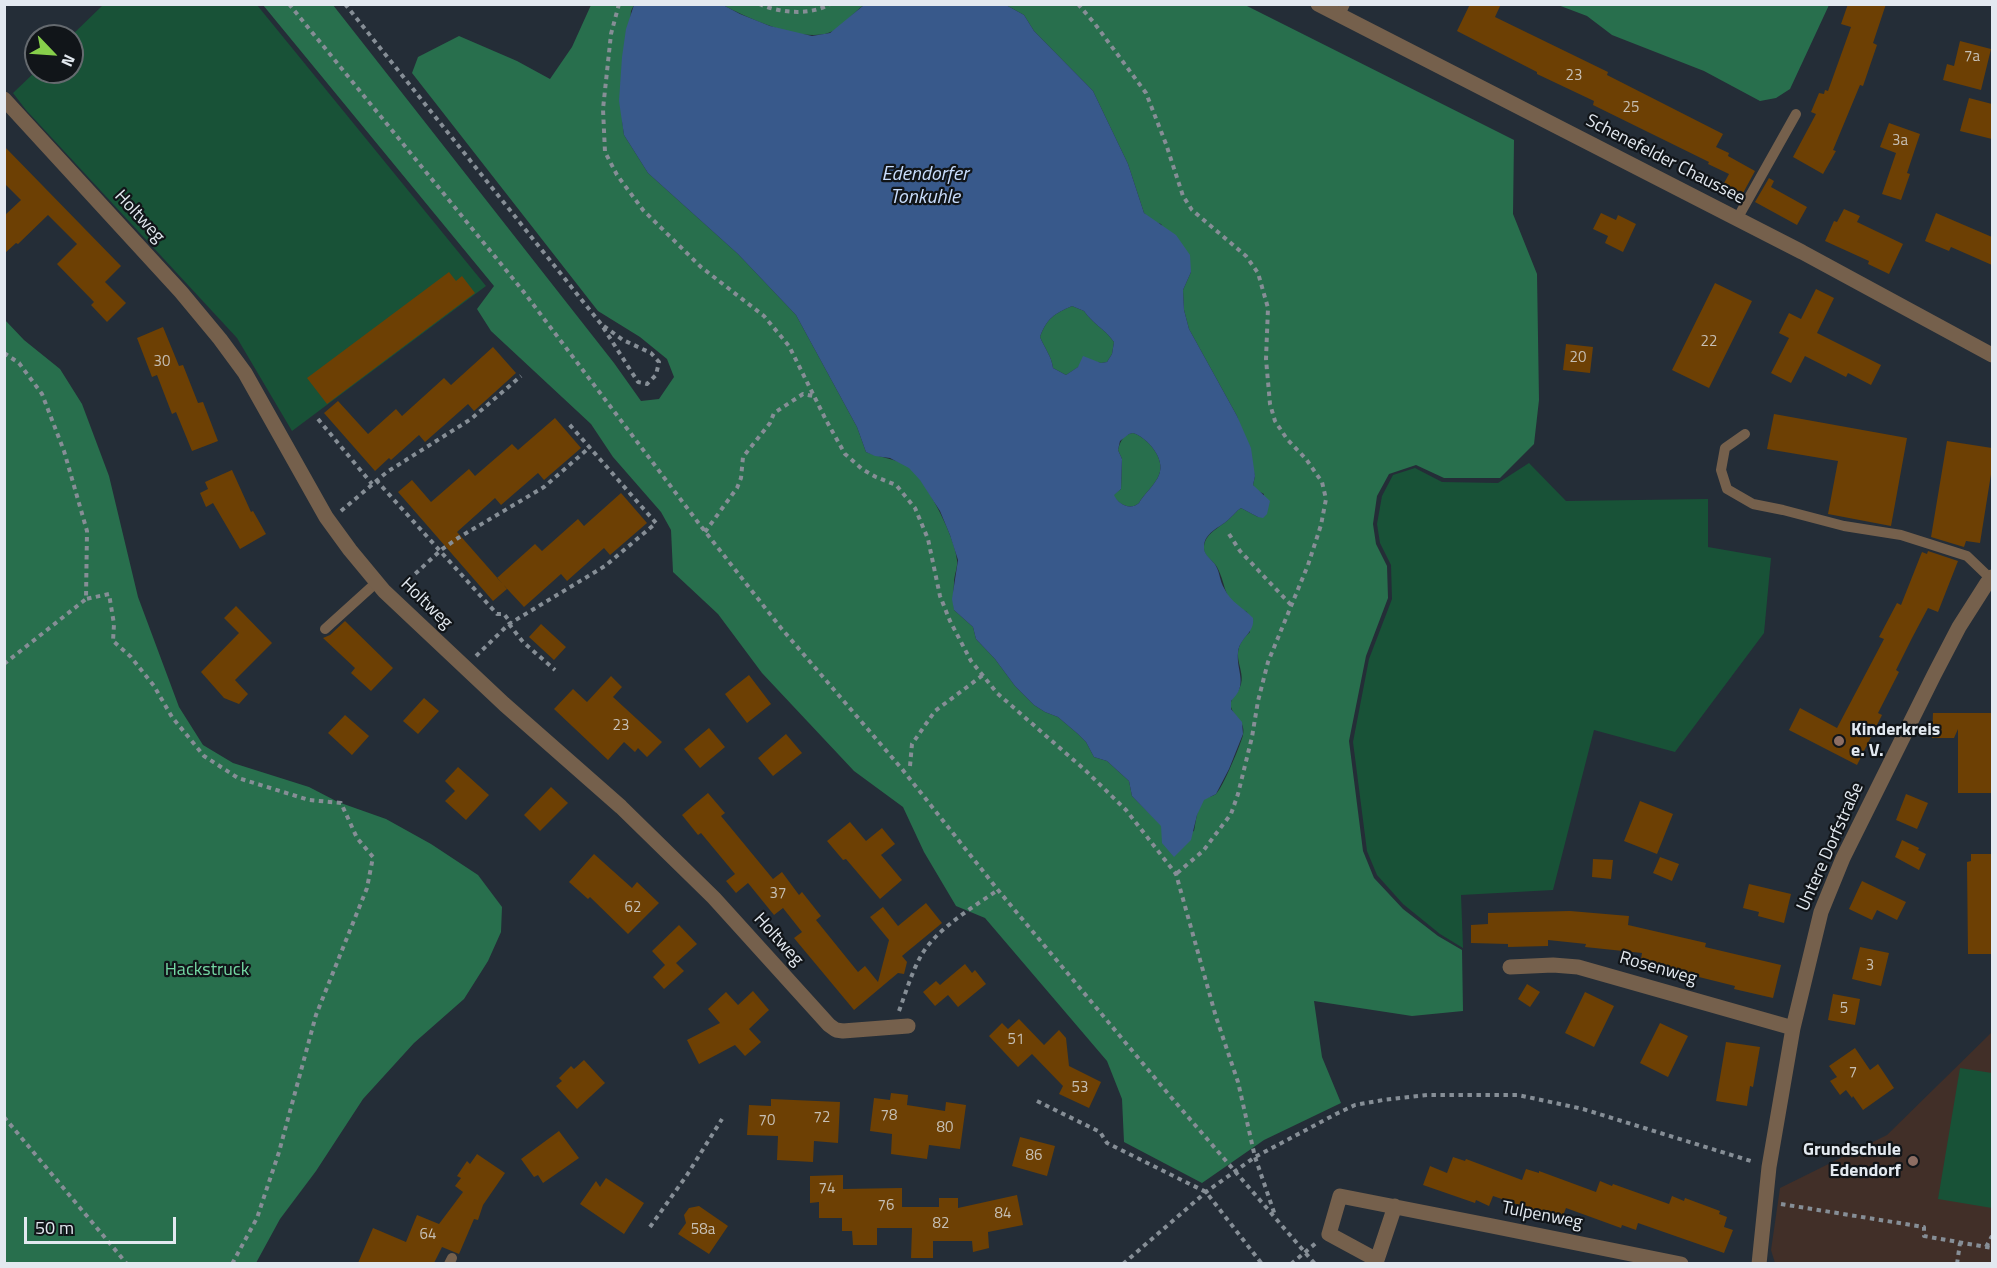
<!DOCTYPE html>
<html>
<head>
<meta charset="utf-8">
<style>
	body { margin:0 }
	#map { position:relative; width:1997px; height:1268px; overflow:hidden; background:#242d37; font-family:"Titillium Web",sans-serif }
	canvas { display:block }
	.frame { position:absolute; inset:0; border:6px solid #e3e9f0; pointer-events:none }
	.north { position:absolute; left:24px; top:24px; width:60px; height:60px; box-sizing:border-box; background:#111519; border:2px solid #656a6f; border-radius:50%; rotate:115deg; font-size:16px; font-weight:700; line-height:24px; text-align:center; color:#e3e9f0 }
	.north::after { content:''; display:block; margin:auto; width:21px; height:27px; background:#87cf4b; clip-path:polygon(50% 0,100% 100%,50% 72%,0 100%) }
	.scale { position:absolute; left:24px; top:1217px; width:152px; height:27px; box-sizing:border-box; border:3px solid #e3e9f0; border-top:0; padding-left:8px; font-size:18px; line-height:21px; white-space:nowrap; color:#e3e9f0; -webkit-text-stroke:4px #111519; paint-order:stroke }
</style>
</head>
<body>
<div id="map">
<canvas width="1997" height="1268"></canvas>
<div class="frame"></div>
<div class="north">N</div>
<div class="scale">50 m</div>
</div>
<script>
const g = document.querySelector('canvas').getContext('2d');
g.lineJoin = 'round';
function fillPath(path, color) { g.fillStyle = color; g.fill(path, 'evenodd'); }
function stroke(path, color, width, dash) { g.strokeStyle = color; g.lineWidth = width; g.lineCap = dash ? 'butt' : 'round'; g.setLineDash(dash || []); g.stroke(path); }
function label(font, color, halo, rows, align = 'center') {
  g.font = font + ' "Titillium Web",sans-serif'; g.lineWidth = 4.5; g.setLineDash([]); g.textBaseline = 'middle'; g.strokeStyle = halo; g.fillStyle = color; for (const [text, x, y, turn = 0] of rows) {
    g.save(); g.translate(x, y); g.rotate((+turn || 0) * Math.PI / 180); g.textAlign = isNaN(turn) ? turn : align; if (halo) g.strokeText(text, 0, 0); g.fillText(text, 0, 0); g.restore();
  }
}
const education = new Path2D(`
	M1992 1032V1263H1775L1771 1250 1780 1188 1887 1135Z`);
const green = new Path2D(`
	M103 5H257L486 286 292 431 237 338 26 110 13 93 36 71 72 72 71 36Z
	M1529 463 1566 501 1708 499V547L1771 558 1764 633 1675 752 1594 730 1553 890 1461 895 1463 948 1440 934 1403 904 1377 875 1367 851 1353 742 1369 659 1392 599 1391 565 1380 543 1377 524 1382 496 1393 475 1415 468 1442 482 1498 483Z
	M1960 1068 1992 1073V1208L1938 1199Z`);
const forest = new Path2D(`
	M263 5H333L614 363 641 401 659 399 674 377 667 359 640 337 598 311 412 73 418 57 459 36 517 61 550 79 572 47 591 5H634L631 11 622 119 624 135 648 173 738 254 796 315 857 427 866 452C880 458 896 458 909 467 926 480 956 539 957 560 958 567 954 575 954 583 953 592 954 601 954 610L973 627 976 639 995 659 1015 686 1034 705 1045 712 1058 717 1078 734 1086 742 1094 757 1107 761 1129 781 1132 796 1162 826V843L1194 831C1196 821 1197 808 1203 800 1206 797 1212 797 1216 794 1223 787 1240 746 1243 735 1246 721 1234 718 1231 707 1229 698 1238 694 1240 687 1248 669 1225 654 1250 632L1247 612C1221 599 1228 588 1217 567 1213 560 1203 556 1204 548 1204 534 1219 528 1228 520 1233 516 1236 511 1241 508L1258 517 1264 494 1256 490 1253 485 1255 476 1237 416 1189 329 1184 310 1183 290 1191 272 1161 224 1152 221 1144 213 1128 164 1093 91 1034 31 1024 15 1006 5H1245L1514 140 1513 214 1537 274 1539 400 1534 444 1500 478H1444L1416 465 1389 474 1377 496 1373 524 1376 544 1387 566 1388 598 1366 656 1349 741 1363 851 1374 878 1403 909 1438 936 1462 950 1463 1011 1412 1016 1314 1001 1322 1057 1341 1103 1264 1140 1202 1183 1124 1142 1122 1099 1107 1061 985 918 956 906 924 852 903 807 854 771 762 673 718 614 673 572 671 530 661 512 613 457 591 424 491 331 477 309 494 286Z
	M723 5H864C852 13 842 29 828 33 800 42 747 18 723 5Z
	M1558 5H1829L1790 89 1776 98 1760 101 1704 71 1612 35 1587 16Z
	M1072 306 1084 311C1092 323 1105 329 1114 342L1112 354 1107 362 1101 363 1089 360 1066 375 1053 368C1052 357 1044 347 1040 337 1047 318 1054 314 1072 306Z
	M5 320 24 340 60 369 82 404 109 476 138 597 179 707 203 745 233 763 309 787 338 802 386 819 431 844 478 875 502 907 501 932 488 961 464 999 414 1043 363 1099 316 1171 280 1219 256 1263H5Z
	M1133 433C1148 438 1166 459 1159 475 1155 485 1144 494 1139 503 1130 511 1118 504 1113 495L1121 489 1122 459 1118 450C1120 441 1124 434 1133 433Z`);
const water = new Path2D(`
	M634 5H723L740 14 770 26 812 36 830 33 864 5H1006L1024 15 1034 31 1093 91 1128 164 1144 213 1176 235 1190 255 1191 272 1183 290 1184 310 1189 329 1237 416 1251 448 1255 476 1253 485 1270 501 1267 514 1263 518 1258 517 1241 508C1236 511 1233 516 1228 520 1219 528 1204 533 1204 547 1203 555 1213 560 1216 566 1220 573 1220 582 1224 588 1231 603 1243 607 1253 618 1255 633 1240 637 1238 652 1236 672 1249 684 1231 701V709L1242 722 1243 734 1229 769 1216 794 1204 800 1197 815 1191 840 1174 857 1162 843 1161 826 1132 796 1129 781 1107 761 1094 757 1086 742 1078 734 1058 717 1045 712 1034 705 1015 686 995 659 976 639 973 627 954 610 952 599 958 560 950 535 940 511 920 480 909 468 890 458 875 456 866 452 857 427 796 315 738 254 648 173 624 135 619 101 622 57 626 29ZM1072 306 1084 311C1092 323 1105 329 1114 342L1112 354 1107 362 1101 363 1083 356 1078 367 1066 375 1053 368C1052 357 1044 347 1040 337 1047 318 1054 314 1072 306ZM1133 433C1148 438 1166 459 1159 475 1155 485 1144 494 1139 503 1130 511 1118 504 1114 495L1121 489 1122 459 1118 450 1120 441 1129 434Z`);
const building = new Path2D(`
	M1470 4H1501L1495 17 1608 72 1607 75 1723 134 1716 147 1729 153 1728 156 1755 171 1742 195 1723 185 1729 174 1708 164 1709 162 1593 105 1594 101 1537 74V72L1457 31Z
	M1848 4H1886L1873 43 1877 45 1863 86 1860 85 1833 150 1836 151 1823 174 1793 157 1816 114 1811 112 1819 93 1824 94 1825 90 1828 91 1851 27 1841 24Z
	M1960 41 1991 49 1981 90 1943 80 1947 64 1954 66Z
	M1969 98 1992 104V139L1960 131Z
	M1889 123 1920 134 1907 173 1910 174 1901 200 1882 194 1896 153 1880 147Z
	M4 146 121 266 105 282 126 303 107 322 91 305 94 302 57 264 77 244 48 215 18 244 16 243 4 254V216L21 200 4 183Z
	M1769 178 1774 181 1771 187 1807 207 1797 225 1755 202Z
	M1844 209 1860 216 1857 222 1903 244 1889 274 1868 264 1869 261 1825 241 1834 221 1837 222Z
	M1601 213 1616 220 1618 215 1636 224 1623 252 1605 243 1608 236 1593 229Z
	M1936 213 1992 237V265L1951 247 1949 251 1925 241Z
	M449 272 456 281 462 276 475 293 327 404 307 378Z
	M1715 283 1752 301 1709 388 1672 370Z
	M1816 289 1834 298 1817 333 1881 365 1871 385 1848 373 1846 377 1805 356 1791 383 1771 373 1789 338 1779 333 1789 313 1801 319Z
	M163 327 179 366 183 365 198 403 203 402 218 441 192 451 176 412 172 414 157 375 152 377 137 338Z
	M1566 344 1593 347 1590 373 1563 370Z
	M493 347 516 373 474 411 468 404 425 442 419 435 391 460 389 458 375 471 324 413 338 401 368 434 396 409 402 416 444 378 451 385Z
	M1774 414 1907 438 1891 526 1828 514 1838 461 1767 449Z
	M555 418 581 448 544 480 538 473 501 505 495 498 457 532 507 589 493 601 398 492 412 480 431 502 469 469 475 476 512 444 518 450Z
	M1947 441 1992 448V468L1980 543 1966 541 1964 547 1931 537Z
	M232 470 251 512 253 511 266 534 240 549 213 503 206 507 200 493 208 489 205 482Z
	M621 493 647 523 610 555 604 548 567 581 561 574 524 607 497 578 535 544 542 551 578 519 584 526Z
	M1928 551 1958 561 1938 612 1928 608 1912 638 1896 670 1899 672 1878 713 1882 715 1857 765 1789 730 1800 708 1837 728 1884 639 1879 637 1897 603 1901 605 1922 552 1927 554Z
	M236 606 272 643 235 680 248 694 239 704 224 698 201 672 239 633 224 618Z
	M345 621 393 668 371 691 351 673 355 668 323 638 330 635Z
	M541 624 566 647 554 660 529 637Z
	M749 675 771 704 747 723 725 694Z
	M611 676 622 687 613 697 662 742 647 757 638 748 635 752 624 742 608 760 554 709 573 689 587 702Z
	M424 698 439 711 418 734 403 721Z
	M1933 713H1992V793H1958V729L1954 738H1932Z
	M345 715 369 736 352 755 328 733Z
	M709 728 725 747 700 768 684 749Z
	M786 734 802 753 773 776 758 758Z
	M458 767 489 795 466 820 445 801 455 791 445 781Z
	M551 787 568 803 540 831 524 815Z
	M708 793 725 813 721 816 773 879 782 872 799 895 802 892 821 916 816 920 858 972 865 966 878 982 889 940 870 917 883 907 898 926 926 903 942 923 902 956 907 962 904 974 898 973 854 1010 794 938 802 932 783 908 774 915 748 883 736 893 726 881 735 874 701 833 698 835 682 815Z
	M1906 794 1928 803 1917 829 1896 820Z
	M1640 801 1673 814 1657 854 1624 841Z
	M850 822 866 841 882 828 895 844 881 855 902 880 880 899 846 859 843 860 827 841Z
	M1902 840 1919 848 1918 850 1926 854 1919 870 1895 857Z
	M594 854 632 888 637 882 659 903 628 934 590 897 588 899 569 882Z
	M1971 854H1992V954H1968L1967 862 1971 861Z
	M1660 857 1679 864 1672 881 1653 873Z
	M1593 859 1613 860 1611 879 1592 877Z
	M1862 881 1906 902 1897 920 1877 910 1872 920 1849 909Z
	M1749 884 1791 894 1784 923 1758 916 1759 912 1743 908Z
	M1570 911 1629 916 1628 925 1706 943 1705 947 1781 965 1773 998 1734 989 1735 986 1659 967 1660 964 1641 959 1642 953 1585 947 1586 944 1548 940V946L1508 947V944L1471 943V925L1488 924V913Z
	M679 925 697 944 676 963 684 971 664 989 653 977 665 965 652 951Z
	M1860 947 1889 953 1881 986 1852 979Z
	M965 964 972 973 975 970 986 984 958 1007 948 995 935 1006 923 992 936 981 940 985Z
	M1527 984 1540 992 1530 1007 1518 999Z
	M753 991 769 1010 749 1029 761 1042 745 1056 735 1045 699 1064 687 1040 720 1023 708 1009 726 992 738 1005Z
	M1585 992 1614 1006 1594 1047 1565 1033Z
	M1833 994 1860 999 1855 1025 1828 1020Z
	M1019 1019 1044 1045 1059 1030 1066 1038 1069 1066 1101 1082 1089 1108 1059 1094 1063 1086 1032 1054 1018 1067 989 1036 1002 1023 1008 1029Z
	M1660 1023 1688 1036 1668 1077 1640 1063Z
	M1726 1042 1760 1047 1753 1087 1750 1086 1747 1106 1716 1101Z
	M1855 1048 1870 1070 1878 1064 1894 1088 1863 1110 1853 1096 1852 1098 1846 1090 1840 1095 1830 1081 1837 1077 1829 1066Z
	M584 1060 605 1083 577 1109 556 1086 562 1081 559 1078 571 1066 574 1069Z
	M891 1093 908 1095 907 1105 945 1111 946 1102 966 1105 960 1149 929 1145 927 1159 891 1154 892 1134 870 1131 874 1098 890 1100Z
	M771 1099 840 1102 838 1143 814 1141 813 1162 777 1160 778 1136 747 1135 749 1105 771 1106Z
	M559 1131 579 1158 543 1183 538 1175 534 1177 521 1159Z
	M1020 1137 1055 1146 1047 1176 1012 1166Z
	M477 1154 505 1173 483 1205 478 1220 474 1219 459 1254 442 1247 434 1263H358L373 1228 406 1242 417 1215 439 1224 463 1192 455 1186 461 1178 457 1176 467 1161 470 1164Z
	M1453 1157 1465 1161 1466 1159 1522 1180 1526 1169 1539 1173V1171L1596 1192 1600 1181 1612 1186 1613 1184 1669 1204 1672 1196 1684 1201 1685 1198 1720 1211 1719 1214 1727 1217 1724 1227 1733 1230 1724 1253 1638 1223 1636 1230 1622 1225 1621 1228 1566 1208 1562 1218 1549 1212 1548 1215 1493 1196 1489 1206 1476 1200 1475 1203 1423 1185 1430 1166 1447 1173Z
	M843 1175V1189L902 1188V1207H939V1198H958V1208L1017 1195 1023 1225 988 1232 989 1248 973 1252 972 1241H933V1258H911L912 1228H877V1245H853L852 1231H842V1218H819V1202L810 1203V1176Z
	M606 1178 644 1203 624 1234 580 1204 596 1181 600 1187Z
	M699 1206 728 1226 709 1254 678 1234 686 1223 684 1215 689 1208Z`);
const path = new Path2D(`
	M289 4 523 291 700 525 781 628 902 769 998 890 1170 1096 1315 1264
	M345 4 601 324 638 382 647 384 656 375 659 362 651 353 623 340 601 324
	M619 4 611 34 603 109 605 152 617 175 643 210 701 267 764 316 789 346 826 420 845 454 862 469 876 477 896 485 915 508 928 539 940 596 950 621 971 661 997 693 1085 770 1126 810 1176 874 1216 1017 1238 1082 1255 1157 1275 1215
	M759 4C780 13 810 16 830 4
	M1078 4 1095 24 1146 93 1166 144 1183 196 1192 210 1246 256 1258 273 1268 308 1266 359 1270 404 1275 421 1287 439 1306 459 1322 482 1326 499 1321 525 1308 565 1268 662 1258 701 1252 737 1238 794 1231 814 1203 851 1176 874
	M4 353 19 363 42 394 64 451 87 531 86 599 109 594 114 624 113 641 131 657 154 686 172 717 204 756 238 778 309 800 341 803 357 838 373 857 367 888 316 1015 279 1152 257 1218 232 1264
	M318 419 372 484
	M376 480 497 614H504L511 623
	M341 511 387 472 471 419 521 376
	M705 532 737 488 741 478 743 457 770 423 774 413 803 394 813 396
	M1229 534 1240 551 1291 605
	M402 586 441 550 458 538 544 487 590 447
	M509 624 523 642 555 670
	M476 656 509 624 605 566 656 523 569 424
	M4 664 86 599
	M910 766 912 744 935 711 983 675
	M899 1011C906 992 912 971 922 954 938 928 973 907 998 890
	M1037 1101 1100 1132 1107 1143 1206 1192 1262 1264
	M4 1117 127 1264
	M1781 1204 1924 1227V1236L1992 1248
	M650 1227 687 1175 722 1119
	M1986 1247 1992 1236
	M1123 1264 1206 1192 1255 1157 1336 1114 1355 1105 1383 1100 1427 1095H1518L1583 1109 1754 1162
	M1291 1264 1316 1243
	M1957 1264 1960 1243`);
const service = new Path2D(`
	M1340 15 1345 4
	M1737 219 1796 114
	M1745 434 1725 448 1721 470 1727 489 1753 504 1783 510 1844 526 1901 535 1967 556 1991 579
	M325 629 377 582
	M449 1264 452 1258`);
const minor = new Path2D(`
	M4 99 181 292 220 339 245 373 326 517 350 550 384 591 504 704 621 807 714 898 829 1025 836 1030 843 1031 908 1026
	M1510 967 1553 965 1578 967 1793 1028
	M1395 1206 1377 1260 1329 1234 1340 1196C1454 1218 1567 1241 1681 1264
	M1759 1264 1769 1167 1793 1028 1821 912 1843 858 1934 675 1959 627 1987 583 1992 577`);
const tertiary = new Path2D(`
	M1318 4 1802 252 1992 355`);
const markers = [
	[1839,741,6,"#8d6e63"],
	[1913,1161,6,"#8d6e63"]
];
const numberNames = [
	["7a",1972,57],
	["23",1574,76],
	["25",1631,108],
	["3a",1900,141],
	["22",1709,342],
	["20",1578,358],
	["30",162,362],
	["23",621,726],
	["37",778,894],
	["62",633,908],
	["3",1870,966],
	["5",1844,1009],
	["51",1016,1040],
	["7",1853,1073],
	["53",1080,1088],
	["78",889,1116],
	["72",822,1118],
	["70",767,1121],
	["80",945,1128],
	["86",1034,1156],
	["74",827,1189],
	["76",886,1206],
	["84",1003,1214],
	["82",941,1224],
	["58a",703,1230],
	["64",428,1235]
];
const streetNames = [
	["Schenefelder Chaussee",1665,160,27],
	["Holtweg",139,217,47],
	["Holtweg",426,604,44],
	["Untere Dorfstraße",1831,847,-66],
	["Holtweg",778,940,48],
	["Rosenweg",1658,969,16],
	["Tulpenweg",1542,1216,11]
];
const poiNames = [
	["Kinderkreis",1851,731],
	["e. V.",1851,752],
	["Grundschule",1901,1151,"right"],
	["Edendorf",1901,1172,"right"]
];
const parkNames = [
	["Hackstruck",207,971]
];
const waterNames = [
	["Edendorfer",925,175],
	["Tonkuhle",925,198]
];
fillPath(education, '#412f28');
fillPath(green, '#185237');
fillPath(forest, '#286f4d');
fillPath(water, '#38598b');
fillPath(building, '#6d4004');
stroke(path, '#868e96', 4, [4.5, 4.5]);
stroke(service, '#75604c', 10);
stroke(minor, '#75604c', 15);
stroke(tertiary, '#75604c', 15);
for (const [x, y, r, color] of markers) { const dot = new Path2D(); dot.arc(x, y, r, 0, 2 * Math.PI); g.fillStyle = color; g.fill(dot); stroke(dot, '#111519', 2); }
label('15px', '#c6bfb5', null, numberNames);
label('18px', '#e3e9f0', '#111519', streetNames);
label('bold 18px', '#e3e9f0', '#111519', poiNames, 'left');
label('18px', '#74d7a3', '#111519', parkNames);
label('italic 20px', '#c9ddfc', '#111519', waterNames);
</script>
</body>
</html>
